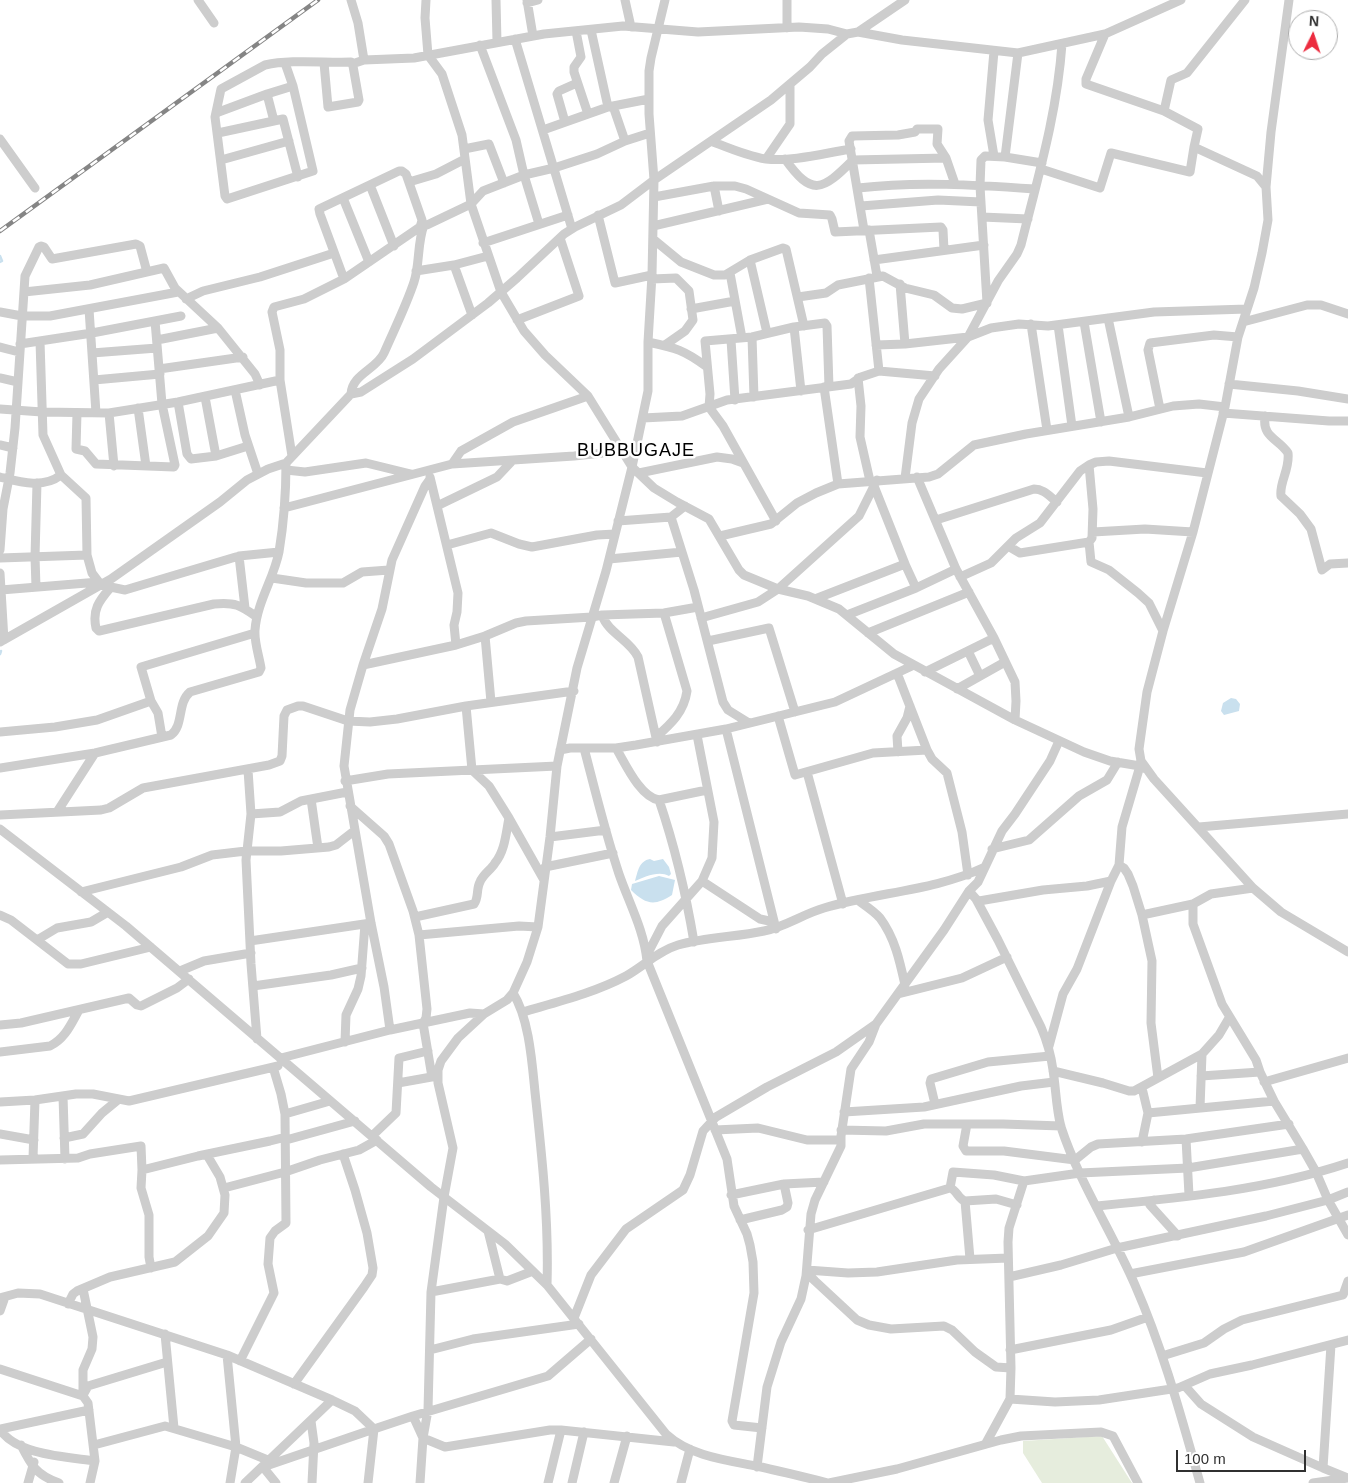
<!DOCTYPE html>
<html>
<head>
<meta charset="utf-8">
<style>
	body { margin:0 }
	#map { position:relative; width:1348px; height:1483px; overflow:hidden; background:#fff; font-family:Helvetica,sans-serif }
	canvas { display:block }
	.north { position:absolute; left:1288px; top:10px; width:50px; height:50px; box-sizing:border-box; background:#fff; border:1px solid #acacac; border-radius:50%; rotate:4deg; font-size:14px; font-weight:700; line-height:20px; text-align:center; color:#303030 }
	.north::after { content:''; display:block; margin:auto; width:18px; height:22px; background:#ec2c3f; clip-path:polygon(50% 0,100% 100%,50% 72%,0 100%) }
	.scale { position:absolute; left:1176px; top:1450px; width:130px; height:22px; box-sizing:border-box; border:2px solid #303030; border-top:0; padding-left:6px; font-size:15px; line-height:18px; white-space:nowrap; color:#303030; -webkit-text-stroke:4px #fff; paint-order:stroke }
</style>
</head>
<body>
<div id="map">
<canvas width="1348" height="1483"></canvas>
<div class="north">N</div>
<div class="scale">100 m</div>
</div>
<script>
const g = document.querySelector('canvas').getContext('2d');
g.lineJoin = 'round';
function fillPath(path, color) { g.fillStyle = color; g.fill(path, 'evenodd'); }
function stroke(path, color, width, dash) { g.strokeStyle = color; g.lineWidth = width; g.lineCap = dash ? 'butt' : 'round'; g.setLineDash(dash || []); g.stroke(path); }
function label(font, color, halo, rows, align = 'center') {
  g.font = font + ' Helvetica,sans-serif'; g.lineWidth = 5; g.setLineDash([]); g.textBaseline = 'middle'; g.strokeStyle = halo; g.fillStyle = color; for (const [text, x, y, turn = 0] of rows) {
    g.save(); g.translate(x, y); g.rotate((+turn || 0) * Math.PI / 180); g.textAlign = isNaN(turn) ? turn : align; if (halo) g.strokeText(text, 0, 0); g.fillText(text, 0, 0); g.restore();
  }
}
const green = new Path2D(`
	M1102 1436 1132 1483H1042L1023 1453V1441Z`);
const water = new Path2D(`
	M1231 698 1236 699 1240 704 1239 711 1224 715 1221 711 1223 703Z
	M650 859 654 861 663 859 669 867 671 874 669 876C659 870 644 877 635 881 638 871 639 861 650 859Z
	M659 876 675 880 672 895C655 906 646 905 631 890L632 884Z`);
const stream = new Path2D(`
	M0 256 2 261 0 262
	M0 654 1 651`);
const minor = new Path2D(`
	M198 0 214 23
	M351 0 358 23 364 60
	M426 0 425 18 428 55 442 74 462 135 471 204 501 292 524 331 545 355 588 396 632 467 654 488 677 502 709 519 739 570 744 575 778 589 808 596 839 609 894 654 1015 720 1084 752 1110 761 1140 766 1146 769
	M496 0 497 42
	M527 0 533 36
	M625 0 631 27
	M787 0V28
	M1289 0 1271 132 1266 187 1268 220 1262 253 1254 288 1238 337 1225 407 1193 532 1163 631 1147 692 1139 749 1141 761 1154 779 1253 888 1281 912 1348 952
	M527 3 538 0
	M591 30 608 107
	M576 31 581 57 574 67V72L588 114
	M858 32 905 0
	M1105 34 1086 79V84L1164 111 1198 129 1194 147 1257 176 1266 187
	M515 39 572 229
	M480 45 516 140 524 175 539 224
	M994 51 988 120 994 156
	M285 63 293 86 313 171 227 199 225 196 215 117 221 89 265 65C291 59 324 63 351 62L353 66 359 100 358 102 328 107 324 63
	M352 64 364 60 414 58 544 34 623 26 698 32 799 27 828 29 847 34
	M267 94 274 121
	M613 106 625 141
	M1164 111 1171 80 1187 73 1245 0
	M216 113 267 94 293 86
	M565 122 557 94 559 91 577 83
	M543 130 608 107 649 99
	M218 133 283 119 298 177
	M0 139 35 188
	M711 141C729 148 747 156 766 159 792 162 825 153 851 149
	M464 149 489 144 504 183
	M1005 157 1018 53
	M766 159 790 124V85
	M785 159C812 197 822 191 853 160L946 158
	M221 160 289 141
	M1041 169 1100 188 1111 153 1190 172 1194 147
	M409 182 436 174 465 159
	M370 185 394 246
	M714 186 719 211
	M858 188C917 181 976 185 1035 189
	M654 197 714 186H735L746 189 799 213 830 215 832 219 835 232 941 227 943 230 944 250
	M343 198 369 262
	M861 206 938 200 981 202
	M598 215 615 283 652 275
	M982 217 1028 219
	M653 226 768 199
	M864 230 849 141 852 136 898 135 915 132 917 129H938L937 144 946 158 955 184
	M869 230 877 276
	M653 239 681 262 714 275H725L750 260 783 248 786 249 804 326
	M483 243 568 215
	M750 260 767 333
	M874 260 984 245
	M454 265 472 315
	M416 271 454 265 488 256
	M730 273 742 338
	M869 278 879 371
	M344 279 320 214 319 209 399 171H402L406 174 422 220 421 224
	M652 279 676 278 689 291 693 320 685 331 665 345
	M900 284 905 344
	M24 292 90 285 164 268 175 288 218 328 255 374 260 385
	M798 297 826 293 838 285 883 276 905 288 934 295 952 308 962 309 987 303 980 186 981 160 985 156 1005 157 1042 163
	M186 299 203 291 260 277 334 253
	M89 309 96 413
	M691 309 735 301
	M0 312 22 316H50L178 292
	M1108 318 1129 417
	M517 320 579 296 560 238
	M1084 322 1101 422
	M1243 322 1307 305H1321L1348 314
	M1031 324 1047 430
	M1058 325 1072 426
	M794 327 801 391
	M752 337 754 397
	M157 340 218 328
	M731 340 735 400
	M40 341 43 435 61 475 86 498 87 555 92 573 101 585 125 590 239 556 279 552
	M648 342C676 348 684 350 707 367
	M20 344 92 333 181 316
	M876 345 905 344 968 337 991 328 1019 324 1048 326 1154 312 1247 309
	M0 347 19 352
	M92 353 157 348
	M159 369 243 357
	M0 378 18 382
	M858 378 861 406 860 437 870 481
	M94 380 160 374
	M1229 384 1298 391 1348 399
	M824 387 838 484
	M235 390 245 435 258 474
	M351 394C352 374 377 369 384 353 394 330 406 306 414 282 420 264 417 243 424 225
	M205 397 216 456
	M178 402 187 454 191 459 216 456 248 446
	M138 408 146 466
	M0 409 42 412 109 413 178 402 280 380
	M1160 409 1148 350 1150 343 1214 335 1238 337
	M77 413 76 449 85 451 96 464 174 467 175 465 162 404 155 321
	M109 413 114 466
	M1223 413 1329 421H1348
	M1265 416C1262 438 1278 438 1288 453 1290 470 1279 482 1281 496L1300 514 1311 529 1322 570 1330 564 1348 563
	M643 418 682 416 727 400 851 384 861 377 879 371 935 376
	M0 445 13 448
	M292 456 280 380V350L272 312 274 307 304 299 344 279 420 227 421 224 427 225 471 204 483 191 524 175 554 168 597 154 625 141 650 133
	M452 464 461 451 513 422 588 396
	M1089 465 1093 509 1092 538 1089 542 1091 562 1109 570 1138 593 1149 603 1163 631
	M286 470 305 472 366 463 411 474
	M639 473 717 457 732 459 743 463
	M0 477C20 482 43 489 61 475
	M430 477 458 593 457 612 454 625 456 645
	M917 477 956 569 994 638 1015 682 1016 701 1015 720
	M905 478 912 423 919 399 939 369 968 337 998 281 1017 254 1021 245C1038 177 1057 114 1062 44
	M874 486 905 564 916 588
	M437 506 497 477 513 460
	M284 508 452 464 574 456 603 453 620 449
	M671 517 694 590 723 702 728 710 749 723
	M936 520 1034 489C1044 489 1049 496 1057 502
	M618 521 671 517 685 506
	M776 521 723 426 709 407 710 394 705 341 752 337 794 327 825 323 827 326 829 387
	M1093 532 1145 529 1193 532
	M720 536 771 524 797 503 816 493 838 484 929 477 938 474 974 445 1026 434 1129 417 1173 406 1199 404 1225 407
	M447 545 491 533 519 544 532 547 597 535 615 534
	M1008 546 1020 553 1089 542
	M0 550 3 509 10 473 15 428 25 276 39 247 41 246 44 247 52 259 136 244 140 246 147 272
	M239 556 245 608
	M0 558 87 555
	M609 559 682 552
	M0 573 4 640
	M960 577 991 563 1016 538 1040 523 1080 471 1089 465 1096 462 1109 461 1207 473
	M272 578 306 583H343L362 572 389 570
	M36 587 35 557 37 483
	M110 588C99 601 92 610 96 628L99 631 214 604C235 602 240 605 257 617
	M1 590 99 582
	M815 599 905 564
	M602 615C608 633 630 640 638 657L657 742
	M847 615 916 588 956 569
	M701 618 758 602 778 589 859 516 877 480
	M868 633 969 592
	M485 636 491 702
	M708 641 769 628 795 712
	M0 642 111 579 220 502 247 480 268 469 286 463 351 394 361 392 413 359 488 303 517 278 564 234 575 227 621 205 654 180 771 100 810 67 822 54 847 34 858 32 902 40 1018 53 1105 34 1181 0
	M968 651 980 676
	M363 665 456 645 485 636 516 623 526 621 592 617 602 615 664 613 698 607
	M925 672 994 638
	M897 673 927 750 932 759 947 773 962 832 968 875
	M957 689 1005 662
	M466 706 472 770 489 786 509 818 544 880
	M778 716 795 775 873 753 927 750
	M726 729 776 929
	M0 732 55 727 97 720 151 701
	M162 737 158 713 151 701 141 667 255 633
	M656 737C671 724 684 712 687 691L664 613
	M584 748C595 790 605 832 619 874 629 903 644 930 647 961L727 1159 734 1206 747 1234 750 1245 753 1262 754 1293 732 1421 734 1425 762 1428
	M616 748C625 763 640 797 659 800L707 790
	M560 750 570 748H616L636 745 726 729 835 702 914 665
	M898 752 897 736 907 718 910 706
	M0 768 95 753 171 735C184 725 177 703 190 692L259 672 261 668C259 656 254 641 255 630 257 602 274 578 279 552 284 522 286 492 286 463
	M248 770 251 814 246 860 251 964 257 1039
	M807 772 843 904
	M345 781 388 774 557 766
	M311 799 318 848
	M659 800C675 847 686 894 694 942
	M350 806 384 836 389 844 413 911 419 935 427 1009 426 1018 423 1023 432 1077
	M57 812 95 753
	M251 814 280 812 301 801 347 792
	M0 815 101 810 109 808 143 788 269 765 280 761 282 756 284 716 287 710 298 706H303L348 721 370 722 397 719 466 706 574 691
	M1199 827 1348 814
	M0 829 126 926 431 1187 505 1244 547 1285 666 1434C690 1456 725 1460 756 1466 780 1471 804 1477 828 1483
	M550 837 606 830
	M992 849 1029 840 1079 796 1107 780 1118 762
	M1119 865 1124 868 1128 874 1133 886 1142 915 1152 961 1151 1023 1158 1078
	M545 867 613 853
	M702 881 760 919 774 922
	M969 891 976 899 998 940 1041 1027C1047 1041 1051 1055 1053 1070 1056 1089 1056 1108 1061 1127 1079 1182 1112 1232 1135 1285 1163 1349 1181 1416 1200 1483
	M81 892 181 867 212 855 246 851H281L329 847 336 845 354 831
	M976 899 979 901 1043 890 1087 886 1111 881
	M859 901C866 906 875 912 880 918 895 938 900 962 905 985
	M1193 904V924L1222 1004 1256 1060 1260 1072 1274 1101 1303 1149 1316 1172 1328 1200 1348 1235
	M0 915 11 920 68 964H81L151 947
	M1142 915 1193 904 1211 894 1253 888
	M415 917 474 904C479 898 476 889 480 882 483 874 491 870 495 863 505 851 506 833 509 818
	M419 935 519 926 538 927
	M37 940 57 928 91 922 108 912
	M250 941 371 923
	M647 955 662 926 702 881 712 858 714 822 697 735
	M180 971 204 961 251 953
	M253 986 331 975 362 968
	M513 993C529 1018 532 1062 535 1092 542 1156 549 1221 547 1285
	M898 994 962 978 1007 957
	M523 1012C557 1002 594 993 626 976 644 966 658 951 678 945 706 937 736 937 764 931 785 927 803 914 824 908 877 892 934 891 985 867
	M0 1025 21 1023 129 998 137 1005 141 1006 177 988 189 979
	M390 1030 384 987 371 923 344 766 350 710 363 665 382 609 392 560 425 486 430 479
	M345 1042 346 1015 358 989 361 976 365 924
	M1049 1046 1063 994 1077 969 1111 881 1119 865 1122 827 1140 766
	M0 1052 50 1046C65 1039 71 1024 79 1010
	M281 1058 390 1030 470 1013 484 1014
	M1053 1071 1103 1083 1129 1091H1134L1202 1054 1219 1035 1229 1018
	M1201 1076 1260 1072
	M1264 1082 1348 1058
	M398 1083 437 1076
	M1142 1088 1148 1113 1142 1142
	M63 1096 65 1159
	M0 1102 35 1100 76 1094H93L129 1101 278 1066
	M935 1104 930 1083 931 1079 988 1062 1050 1056
	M1200 1108 1202 1054
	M844 1112 924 1107 1021 1086 1054 1082
	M1148 1113 1274 1101
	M285 1114 330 1101
	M967 1124 963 1146 966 1151H1004L1075 1160 1091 1147 1098 1144 1186 1139 1289 1124
	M715 1130 758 1128 807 1140H841
	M841 1130 886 1131 924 1124H1003L1061 1126
	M0 1134 34 1140
	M372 1136 396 1113 399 1058 428 1051
	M64 1138 83 1134 102 1113 119 1099
	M1186 1139 1189 1195
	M33 1158 35 1100
	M0 1160 78 1158 90 1154 141 1146 142 1170 141 1188 149 1215V1257L151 1268
	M142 1170 198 1156 270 1141 282 1138 286 1140 355 1121
	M224 1188 285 1172 320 1160 359 1150 377 1140
	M950 1188 953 1172 994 1175 1024 1181 1080 1173 1188 1168 1303 1149
	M731 1195 784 1184 824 1182
	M1154 1200 1150 1205 1178 1236
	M965 1201 970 1259
	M1096 1206C1180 1198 1267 1190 1348 1163
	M740 1220 782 1210 787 1207 788 1203 784 1184
	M808 1230 950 1188C957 1190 958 1199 965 1201L996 1199 1017 1205
	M488 1231 500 1279
	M807 1270 848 1273 877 1272 957 1260 1008 1258
	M809 1270 811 1277 815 1281 857 1320 869 1325 891 1329 944 1326 952 1330 975 1352 996 1367 1011 1368
	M1130 1274 1244 1252 1348 1215
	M1009 1277 1061 1265 1117 1248 1266 1216 1328 1200 1348 1192
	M431 1292 500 1279 507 1281 533 1271
	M0 1298 18 1293 40 1294 227 1355 332 1400 355 1411 374 1429 413 1416 423 1438 445 1447 550 1430H561L674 1442
	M68 1304 73 1294 77 1291 110 1277 175 1262 208 1236 224 1213 225 1195 220 1177 207 1155
	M0 1311 5 1297
	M574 1318 591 1275 626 1229 683 1190 690 1175 703 1131 716 1117 767 1087 836 1052 876 1024 944 930 969 891 978 882 1002 831 1015 814 1050 761 1059 741
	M165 1334 174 1428
	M430 1350 473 1339 579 1324
	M1010 1350 1111 1330 1148 1317
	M227 1355 236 1447 230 1483
	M1162 1356 1204 1343 1224 1329 1242 1320 1343 1295 1348 1281
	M240 1361 274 1293 268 1264 270 1238 275 1231 286 1223 285 1114 281 1094 273 1067
	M0 1369 83 1396 88 1403 95 1461 90 1483
	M294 1384 364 1287 372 1275 373 1268 367 1233 355 1190 343 1154
	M1185 1386 1201 1404 1253 1437 1323 1468 1348 1478
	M83 1395 88 1386 167 1362
	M83 1396V1370L92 1349 93 1337 83 1289
	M1010 1399 1055 1402 1099 1400 1178 1388 1210 1374 1252 1365 1348 1340
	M413 1416 548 1376 591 1339
	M311 1421 314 1443 312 1483
	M0 1429C15 1455 68 1457 95 1461
	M0 1429 89 1410
	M986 1443 1010 1399 1011 1368 1008 1242 1009 1228 1024 1181
	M21 1445C31 1465 36 1475 59 1483
	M94 1445 165 1426 236 1447 270 1461
	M757 1467 767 1387 781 1342 801 1299 806 1276 811 1214 815 1200 841 1146V1136L851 1069 869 1042 876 1024
	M1323 1468 1331 1345
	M28 1483 34 1462
	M245 1483 332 1400
	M276 1483 263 1467 374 1429 368 1483
	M420 1483 423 1438 428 1410 431 1292 444 1197 453 1148 438 1083V1070L441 1061 458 1038 484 1014 507 1000 513 993 527 962 538 927 550 837 557 766 577 668 606 571 632 467 648 391V342L652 275 654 180 649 114V71L651 58 665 0
	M548 1483 561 1430
	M572 1483 584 1432
	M614 1483 627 1436
	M681 1483 690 1449
	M829 1483 897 1469 1001 1440 1021 1436 1101 1432 1113 1436 1138 1483
	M1313 1483 1348 1478`);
const rail = new Path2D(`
	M0 231 318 0`);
const quarterNames = [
	["BUBBUGAJE",636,451]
];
fillPath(green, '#e6eddd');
fillPath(water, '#c9e0ee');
stroke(stream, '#c9e0ee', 2.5);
stroke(minor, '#cdcdcd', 9);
stroke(rail, '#858585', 4.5);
stroke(rail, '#fff', 2.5, [8]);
g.letterSpacing = '1px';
label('18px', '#000', '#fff', quarterNames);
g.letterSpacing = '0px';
</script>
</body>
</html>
